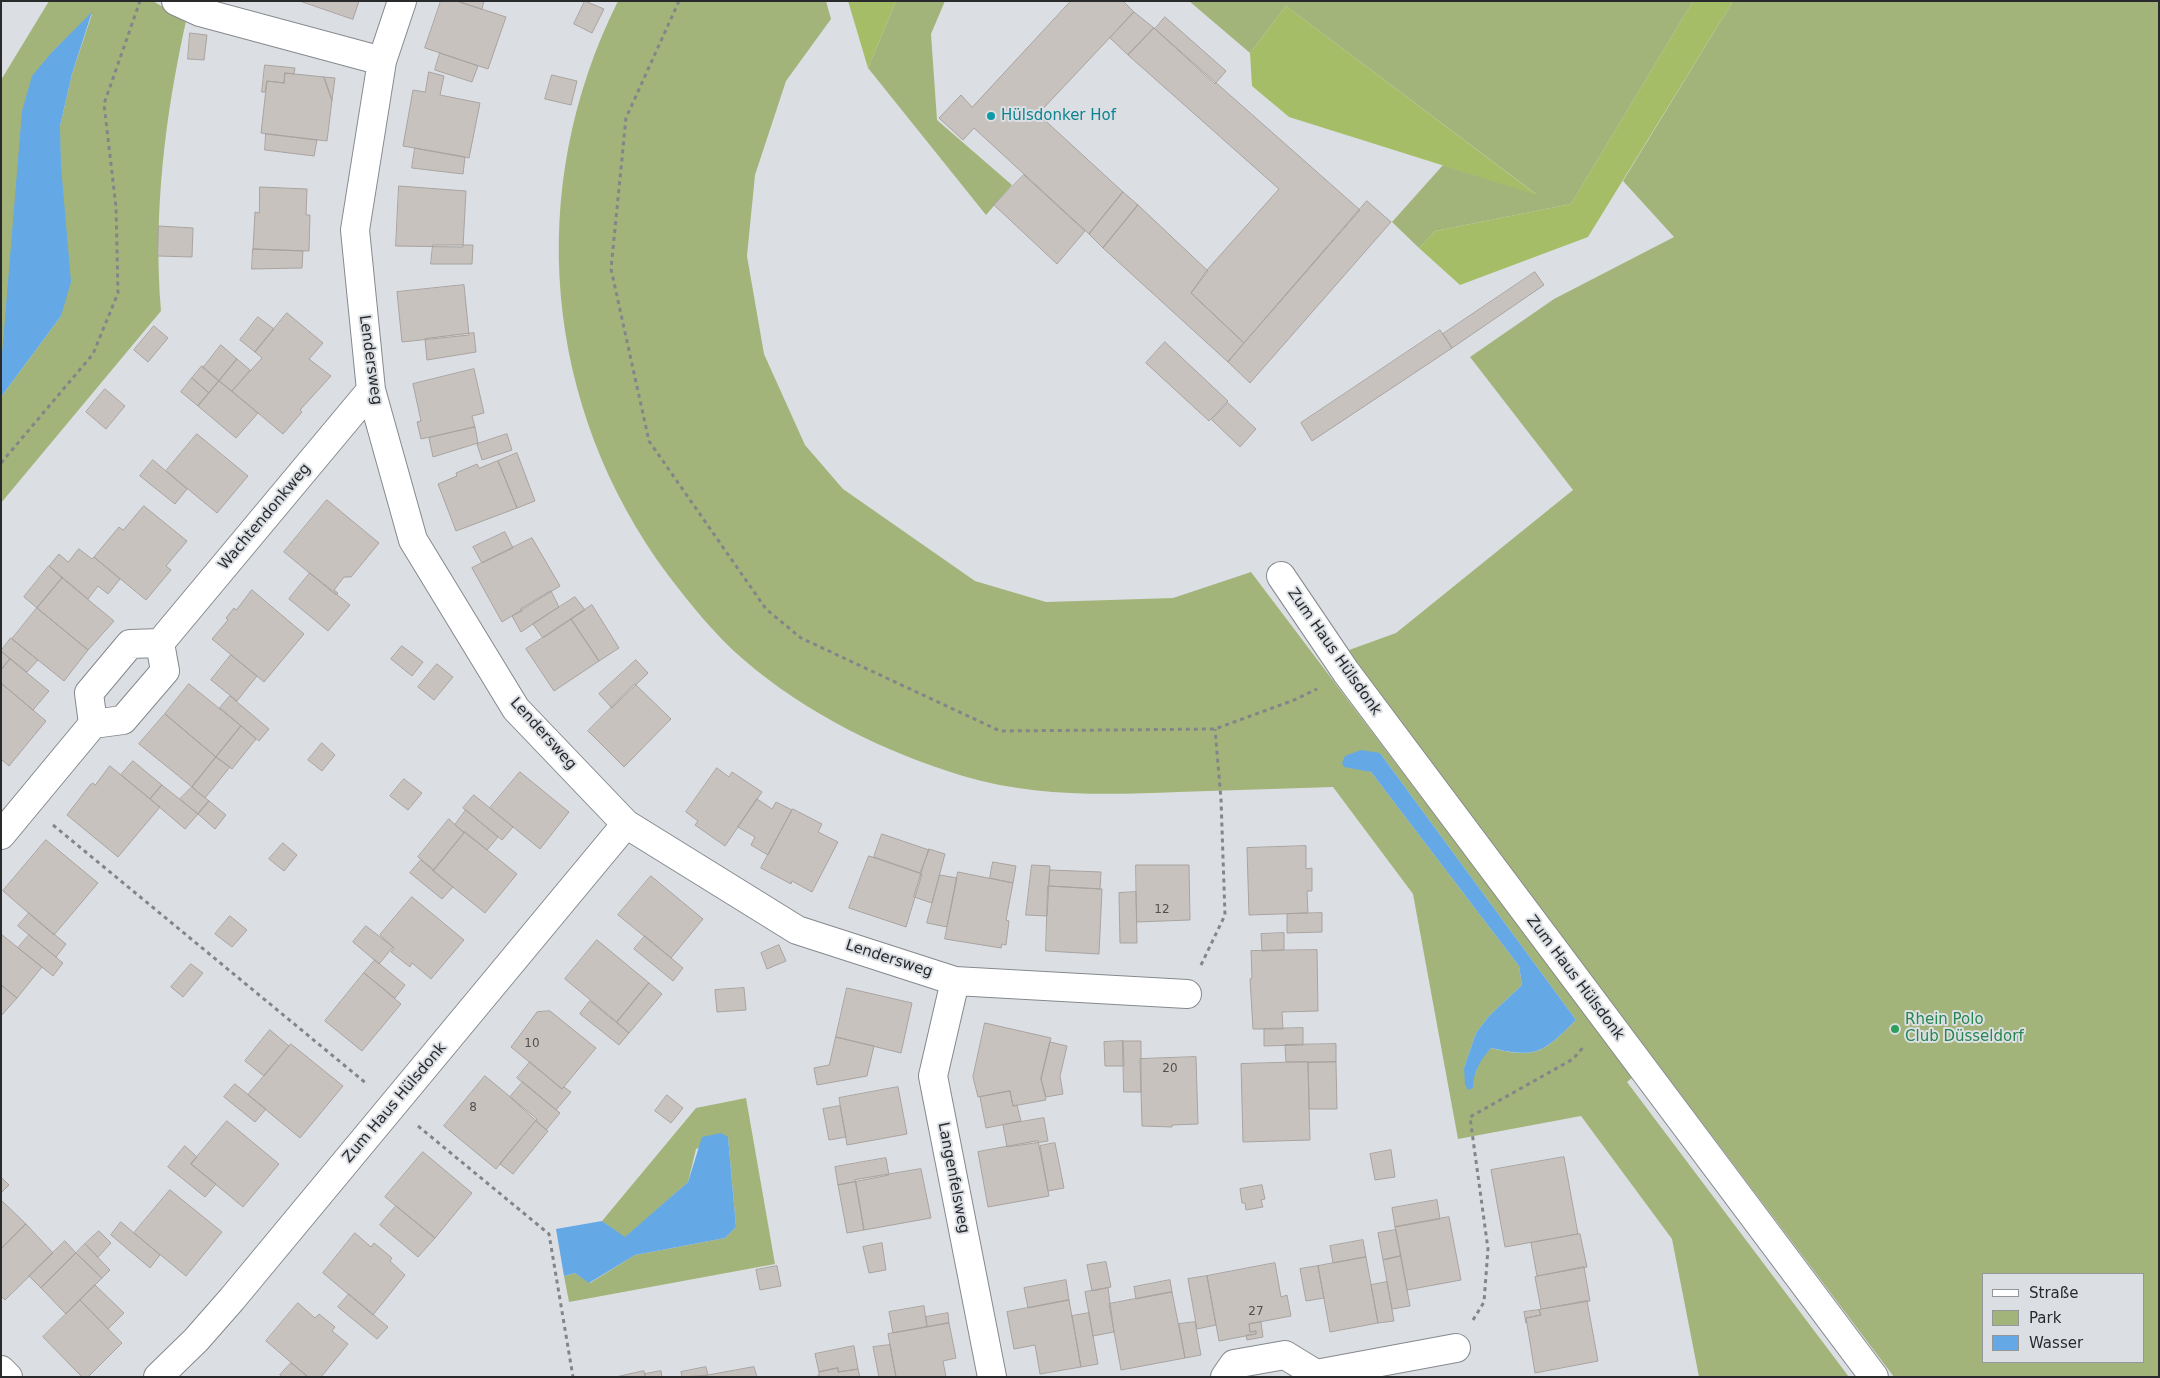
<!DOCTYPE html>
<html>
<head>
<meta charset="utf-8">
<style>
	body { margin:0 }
	#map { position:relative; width:2160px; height:1378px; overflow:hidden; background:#dbdfe4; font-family:"DejaVu Sans",sans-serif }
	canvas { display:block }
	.frame { position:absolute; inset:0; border:2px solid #282a2c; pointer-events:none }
	.legend { position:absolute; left:1982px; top:1273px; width:162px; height:90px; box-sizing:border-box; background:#dbdfe4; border:1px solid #93979a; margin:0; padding:6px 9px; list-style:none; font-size:15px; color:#282a2c }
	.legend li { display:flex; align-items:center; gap:10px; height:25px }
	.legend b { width:25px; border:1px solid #93979a }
</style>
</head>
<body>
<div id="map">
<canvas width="2160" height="1378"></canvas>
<div class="frame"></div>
<ul class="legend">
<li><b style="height:6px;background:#fff"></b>Straße</li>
<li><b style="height:14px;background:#a3b47a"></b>Park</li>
<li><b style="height:14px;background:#64a8e5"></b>Wasser</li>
</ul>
</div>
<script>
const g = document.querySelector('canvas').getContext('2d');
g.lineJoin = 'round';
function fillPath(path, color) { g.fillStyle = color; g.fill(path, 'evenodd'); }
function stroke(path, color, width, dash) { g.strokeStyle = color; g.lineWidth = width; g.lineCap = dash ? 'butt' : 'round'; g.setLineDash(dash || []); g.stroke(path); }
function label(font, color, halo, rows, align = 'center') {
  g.font = font + ' "DejaVu Sans",sans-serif'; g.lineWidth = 4; g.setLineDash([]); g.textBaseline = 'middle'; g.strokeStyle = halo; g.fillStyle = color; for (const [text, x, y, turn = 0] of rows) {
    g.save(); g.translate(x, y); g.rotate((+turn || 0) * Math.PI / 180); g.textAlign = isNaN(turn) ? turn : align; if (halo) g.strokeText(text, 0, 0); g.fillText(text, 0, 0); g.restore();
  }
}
const green = new Path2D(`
	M49 1H153L186 21C165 116 153 213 161 311L1 503V397L61 316 60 126 72 74 92 14 52 52 1 367V80Z
	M618 1H826L831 19 786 81 755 175 747 256 764 354 805 445 843 489 975 581 1046 602 1173 598 1251 572 1633 1077 1627 1082 1849 1377H1699L1672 1239 1581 1116 1458 1139 1413 894 1333 787C1281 789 1229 790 1178 792 1107 795 1032 797 963 776 884 752 807 714 744 660 715 635 691 605 668 575 543 406 524 189 618 1ZM1380 753 1576 1020C1544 1051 1538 1060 1491 1048L1481 1058 1473 1079 1464 1068 1476 1033 1489 1016 1522 985 1519 966 1371 772 1358 768Z
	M896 1H945L931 34 937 120 1012 185 986 215 868 68Z
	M1189 1H1693L1571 204 1435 231 1419 248 1392 222 1443 165 1536 194 1286 6 1250 53Z
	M1733 1H2159V1377H1894L1381 697 1349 650 1396 633 1573 490 1470 357 1554 299 1674 237 1623 181ZM1984 1274H2144V1362H1984Z
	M746 1098 775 1264 569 1302 564 1276 575 1273 590 1283 635 1255 725 1238 736 1227 728 1137 696 1149 688 1182 625 1238 602 1221 696 1108Z`);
const forest = new Path2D(`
	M848 1H896L868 68Z
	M1693 1H1733L1588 237 1460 285 1419 248 1435 231 1571 204Z
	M1286 6 1537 195 1289 117 1252 86 1250 53Z`);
const water = new Path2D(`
	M92 12 72 74 60 126 61 166 71 282 61 316 1 397V367L22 111 32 76 52 52Z
	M1361 750 1380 753 1576 1020C1543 1052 1538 1059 1491 1048 1481 1059 1473 1072 1473 1088L1468 1090 1465 1084 1464 1068 1476 1033 1489 1016 1522 985 1519 966 1371 772 1344 767 1342 763 1345 756Z
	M721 1133 728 1137 736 1227 725 1238 635 1255 589 1283 575 1273 564 1276 556 1229 602 1221 625 1237 688 1182 702 1137Z`);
const building = new Path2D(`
	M300 1H359L353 19Z
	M441 1H457L506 17 488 69 425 48Z
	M457 1H484L482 9Z
	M585 1 604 9 592 33 574 24Z
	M1071 1H1123L1134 12 1038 114 1123 192 1089 234 974 128 963 140 939 118 961 95 972 107Z
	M1134 12 1154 28 1128 55 1110 38Z
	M1165 17 1226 71 1215 84 1155 29Z
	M1154 28 1360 210 1244 343 1191 293 1207 270 1279 189 1128 55Z
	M190 33 207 35 204 60 188 59Z
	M440 53 478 66 472 82 435 70Z
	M265 65 295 68 294 74 285 73 284 83 267 81 265 92H262Z
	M429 72 444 76 440 95 480 103 469 158 403 146 413 90 425 92Z
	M285 73 324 77 332 100 327 141 261 133 267 81 284 83Z
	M552 75 577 81 571 105 545 99Z
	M324 77 335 78 332 100Z
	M266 134 317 140 314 156 265 150Z
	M415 148 465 157 463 174 412 168Z
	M1024 175 1085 231 1057 264 994 205Z
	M399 186 466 191 463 247 396 246Z
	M260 187 307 189 306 215H310L309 251 253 249 255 212 259 213Z
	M1123 192 1138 205 1103 248 1089 234Z
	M1367 201 1391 222 1250 383 1228 362Z
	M1138 205 1208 271 1191 293 1244 343 1228 362 1103 248Z
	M159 226 193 228 192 257 158 256Z
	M433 245H473L472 264H431Z
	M253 249 303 251 302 268 252 269Z
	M1535 272 1544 285 1452 348 1443 334Z
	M464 285 469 335 402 342 397 292Z
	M287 313 323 343 309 359 331 376 300 410 302 412 283 434 232 391 262 358 255 352Z
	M258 317 274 329 255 352 240 340Z
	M154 326 168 338 148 362 134 350Z
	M1440 330 1452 348 1312 441 1301 423Z
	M474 333 476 352 427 360 425 339Z
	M1165 342 1228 401 1209 421 1146 363Z
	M221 345 237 359 219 381 203 368Z
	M237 359 250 370 232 391 219 381Z
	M202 366 219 381 209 393 192 378Z
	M474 369 484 413 472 416 475 427 421 439 417 422 421 421 413 384Z
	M192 378 209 393 198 406 181 392Z
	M219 381 258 413 236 438 198 406Z
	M105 389 125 406 106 429 86 412Z
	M1228 403 1256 429 1240 447 1212 420Z
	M475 427 478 443 433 457 429 438Z
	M197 434 248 476 217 513 166 471Z
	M507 434 512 450 482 460 477 444Z
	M517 453 535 501 517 508 498 461Z
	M153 460 187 489 175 504 140 476Z
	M498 461 517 508 456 531 438 484 457 476 456 473 477 464 479 468Z
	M327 500 379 543 351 577H344L334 590 338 593 336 595 284 552Z
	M144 506 187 541 166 566 171 570 146 600 94 557 119 527 123 530Z
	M505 532 513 548 482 563 473 547Z
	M532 538 560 586 502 622 472 568Z
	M79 549 92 559 94 557 120 579 108 594 98 586 88 599 49 566 59 554 68 562Z
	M49 566 62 578 37 608 24 597Z
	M310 573 350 605 328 631 289 599Z
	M62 578 114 621 88 650 37 608Z
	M252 590 304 634 264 682 212 639 228 620 226 618 234 608 236 610Z
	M551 591 559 607 521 632 512 616 522 611 521 609Z
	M575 597 585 610 543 638 533 624Z
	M592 605 619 648 599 661 571 619Z
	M37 608 88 650 64 681 12 639Z
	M571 619 599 661 554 691 526 649Z
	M11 638 38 660 27 672 1 651Z
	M402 646 423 662 412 676 391 659Z
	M1 651 10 659 1 670Z
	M231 655 257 676 237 701 211 680Z
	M10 659 49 691 33 710 1 683V670Z
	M636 660 648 673 612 708 599 694Z
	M437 664 453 677 434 700 418 687Z
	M2 684 46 721 9 766 1 759Z
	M189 684 241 726 216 757 165 714Z
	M635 684 671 719 624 767 588 731Z
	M230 696 269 729 259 741 220 708Z
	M165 714 216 757 192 787 139 744Z
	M241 726 256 739 232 769 216 757Z
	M322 743 335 755 322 771 308 760Z
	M216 757 230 767 205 798 192 787Z
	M133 761 162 785 150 799 121 775Z
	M110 766 160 807 118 857 67 815 90 785 93 783 95 785Z
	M717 768 729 777 732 772 762 792 725 846 695 825 698 821 686 812Z
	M520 772 569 812 540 849 490 808Z
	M404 779 422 793 408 810 390 796Z
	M162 785 198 814 185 829 150 799Z
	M192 787 209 801 198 814 180 799Z
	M474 795 513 827 502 840 463 808Z
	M757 799 772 809 776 802 792 810 768 855 751 845 755 837 738 827Z
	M209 801 226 815 215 829 198 814Z
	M793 809 822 824 818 832 838 842 812 892 792 881 791 884 761 868Z
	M466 810 498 837 487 850 455 825Z
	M449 819 464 833 434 870 418 857Z
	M465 832 517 874 485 913 433 871Z
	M882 834 929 850 920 873 874 857Z
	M46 840 98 883 54 935 3 891Z
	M283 843 297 855 284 871 269 859Z
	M1306 846V869L1312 868V891H1307L1308 913 1249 915 1247 848Z
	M929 849 945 854 932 903 914 897Z
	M869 856 922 874 906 927 849 908Z
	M421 860 453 887 442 899 410 873Z
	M993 862 1016 866 1013 883 990 878Z
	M1032 865 1050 866 1047 916 1026 915Z
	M1136 865H1189L1190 920 1137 922Z
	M1050 870 1101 872 1100 889 1049 886Z
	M958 872 1013 883 1006 920 1009 921 1006 945 1002 944 1001 948 945 939Z
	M940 875 957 878 947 927 927 923Z
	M651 876 703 919 671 958 618 915Z
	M1048 886 1102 889 1099 954 1046 951Z
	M1136 892 1137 943H1120L1119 893Z
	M412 897 464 940 431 979 412 963 410 967 391 952 394 948 380 935Z
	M29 913 66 944 56 957 18 926Z
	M1322 913V932L1287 933V914Z
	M230 916 247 930 232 947 215 934Z
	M366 926 393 947 379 964 353 942Z
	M1284 933V950L1262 951 1261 934Z
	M1 934 42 967 17 998 1 985Z
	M29 935 63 963 53 976 18 948Z
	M645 936 683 968 673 981 634 949Z
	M597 940 649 983 617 1022 565 979Z
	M779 945 786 961 767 969 761 953Z
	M1317 950 1318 1011 1282 1012 1283 1029H1253L1250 979 1252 978 1251 951Z
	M375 960 405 985 395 998 364 973Z
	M191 964 203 973 183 997 171 987Z
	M364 973 401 1004 362 1051 325 1021Z
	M649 983 662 994 629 1033 617 1022Z
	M1 985 17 998 1 1016Z
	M744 988 746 1010 717 1012 715 990Z
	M847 988 912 1003 901 1053 836 1037Z
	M590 1001 629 1033 619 1045 580 1014Z
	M550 1011 596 1048 562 1089 511 1047 537 1012Z
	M985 1023 1051 1038 1041 1079 1046 1100 1013 1106 1010 1091 978 1097 973 1077Z
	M1303 1028V1045L1264 1046V1029Z
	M270 1030 289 1046 264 1076 245 1061Z
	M836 1037 874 1046 867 1076 817 1085 814 1068 829 1065Z
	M1123 1041H1141V1092H1124Z
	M1123 1041 1124 1066H1105L1104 1042Z
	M1050 1042 1067 1046 1060 1076 1063 1094 1046 1097 1041 1079Z
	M291 1044 343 1086 300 1138 248 1095Z
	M1336 1044V1062H1286L1285 1045Z
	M1196 1057 1198 1124 1172 1125V1127L1142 1126 1140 1059Z
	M530 1062 562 1089 564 1087 571 1092 556 1110 517 1078Z
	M1308 1062 1310 1140 1243 1142 1241 1064Z
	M1336 1062 1337 1109H1309L1308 1063Z
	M485 1076 537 1119 496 1169 444 1126Z
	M523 1082 560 1113 546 1130 510 1097Z
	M235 1084 266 1109 255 1122 224 1097Z
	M898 1087 907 1134 847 1145 839 1098Z
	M1010 1091 1013 1106 1017 1105 1021 1121 986 1128 980 1097Z
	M667 1095 683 1108 671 1123 655 1111Z
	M840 1106 846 1137 829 1140 823 1109Z
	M1044 1118 1048 1141 1007 1147 1003 1125Z
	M227 1121 279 1164 243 1207 191 1164Z
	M536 1121 548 1131 513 1174 500 1164Z
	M1038 1141 1049 1196 988 1207 978 1152Z
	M1055 1143 1064 1188 1048 1191 1040 1146Z
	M185 1146 197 1157 191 1164 216 1184 205 1197 168 1167Z
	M1391 1150 1395 1177 1375 1180 1370 1154Z
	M423 1152 472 1193 435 1238 385 1197Z
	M1564 1157 1578 1234 1505 1247 1491 1170Z
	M886 1158 889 1175 838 1185 835 1167Z
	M921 1169 931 1218 864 1230 855 1180Z
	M1 1177 9 1185 1 1193Z
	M856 1182 864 1230 847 1233 838 1185Z
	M1262 1185 1265 1199 1261 1200 1263 1207 1246 1210 1245 1203H1242L1240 1189Z
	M170 1190 222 1232 186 1276 134 1233Z
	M1 1200 26 1224 1 1249Z
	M1437 1200 1440 1219 1395 1227 1392 1208Z
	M396 1206 435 1238 418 1257 380 1225Z
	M1449 1217 1461 1280 1407 1290 1395 1227Z
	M121 1222 160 1255 150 1268 111 1235Z
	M26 1224 53 1253 5 1300 1 1296V1249Z
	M1396 1230 1401 1256 1383 1260 1378 1233Z
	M99 1231 111 1243 98 1257 85 1244Z
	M355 1233 371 1247 374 1243 392 1258 390 1261 405 1275 373 1315 323 1273Z
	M1580 1234 1587 1267 1537 1276 1531 1243Z
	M1363 1240 1366 1257 1333 1263 1330 1246Z
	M65 1241 76 1253 41 1288 29 1276Z
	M882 1243 886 1270 869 1273 863 1247Z
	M85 1244 110 1270 102 1278 76 1253Z
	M76 1253 102 1278 66 1314 41 1288Z
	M1401 1256 1410 1306 1392 1309 1383 1260Z
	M1366 1257 1378 1323 1330 1332 1318 1266Z
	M1106 1262 1111 1287 1092 1291 1087 1265Z
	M1275 1263 1281 1297 1287 1295 1291 1316 1249 1324 1250 1332 1256 1331V1334L1219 1341 1207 1276Z
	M777 1266 781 1286 760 1290 756 1270Z
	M1318 1266 1324 1298 1306 1301 1300 1269Z
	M1584 1267 1590 1301 1541 1309 1535 1277Z
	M1207 1276 1216 1325 1197 1329 1188 1279Z
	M1066 1280 1069 1300 1028 1308 1024 1288Z
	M1170 1280 1172 1292 1136 1299 1134 1287Z
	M1387 1282 1394 1321 1378 1323 1371 1285Z
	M95 1285 124 1313 108 1329 80 1300Z
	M1108 1288 1114 1332 1093 1336 1085 1292Z
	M1172 1292 1185 1358 1121 1370 1109 1304Z
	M349 1294 388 1327 377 1339 338 1307Z
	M80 1300 122 1343 88 1377H82L43 1337Z
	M1069 1300 1081 1367 1040 1374 1035 1345 1014 1349 1007 1312Z
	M1587 1301 1598 1361 1535 1373 1526 1318 1541 1315 1539 1310Z
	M298 1303 315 1318 319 1314 335 1327 332 1331 348 1344 321 1377H308L266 1341Z
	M924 1306 927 1327 893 1333 889 1312Z
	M1539 1310 1541 1315 1526 1318V1323L1524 1312Z
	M948 1313 949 1323 927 1327 926 1317Z
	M1089 1313 1098 1364 1081 1367 1072 1316Z
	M1195 1322 1201 1355 1185 1358 1179 1324Z
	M1261 1322 1263 1337 1247 1340 1246 1335 1256 1334V1331L1250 1332 1249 1324Z
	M949 1323 956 1358 943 1361 946 1377H896L888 1334Z
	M890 1345 896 1377H879L873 1347Z
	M854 1346 858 1369 838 1372V1368L819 1372 815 1354Z
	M291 1363 308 1377H282L280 1375Z
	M706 1367 708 1375 682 1377 681 1372Z
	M754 1367 757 1377H698L708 1375Z
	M838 1368V1372L858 1369 860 1377H812L819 1376V1372Z
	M644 1371 645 1377H616Z
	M661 1371 662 1377H645V1374Z`);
const path = new Path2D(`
	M679 1 626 118 611 269 649 441 766 609 801 638 1000 731 1215 729 1294 700 1317 689
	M1 463 93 354 118 293 116 207 104 104 140 1
	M53 825 367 1084
	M1201 965 1225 915 1221 799 1215 729
	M418 1126 549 1234 573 1377
	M1473 1320 1484 1302 1488 1249 1470 1117 1573 1059 1585 1045`);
const minor = new Path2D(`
	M176 1 200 12 382 61
	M402 1 382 61 355 230 371 390 413 540 516 709 626 824 797 930 955 981 1187 994
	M1281 576 1346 672 1874 1377
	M93 724 89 693 130 644 160 643
	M1 835 93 724 123 720 165 671 160 643 371 390
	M955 981 933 1076 992 1377
	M1 1370 8 1377
	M158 1377 196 1340 232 1299 626 824
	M1225 1377 1234 1364 1285 1355 1316 1374
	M1314 1377 1316 1374 1456 1348`);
const markers = [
	[991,116,5,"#0f9aa8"],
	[1895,1029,5,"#2e9e5b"]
];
const numberNames = [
	["12",1162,910],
	["10",532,1044],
	["20",1170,1069],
	["8",473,1108],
	["27",1256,1312]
];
const cultureNames = [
	["Hülsdonker Hof",1001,116]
];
const streetNames = [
	["Lendersweg",370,360,82],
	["Wachtendonkweg",265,517,-50],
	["Zum Haus Hülsdonk",1334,652,55],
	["Lendersweg",543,734,48],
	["Lendersweg",889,959,18],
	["Zum Haus Hülsdonk",1575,978,53],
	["Zum Haus Hülsdonk",395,1103,-50],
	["Langenfelsweg",953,1178,79]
];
const leisureNames = [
	["Rhein Polo",1905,1020],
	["Club Düsseldorf",1905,1037]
];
fillPath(green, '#a3b47a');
fillPath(forest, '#a6bd68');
fillPath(water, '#64a8e5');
fillPath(building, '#c7c2be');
stroke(building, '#a9a3a0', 1);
stroke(minor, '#85898d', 30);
stroke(path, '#838689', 3, [4, 4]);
stroke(minor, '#fff', 28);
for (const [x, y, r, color] of markers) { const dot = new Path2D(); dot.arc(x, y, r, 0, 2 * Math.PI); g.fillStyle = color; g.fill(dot); stroke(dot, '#dbdfe4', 2); }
label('12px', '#505050', null, numberNames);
label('15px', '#0d838f', '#dbdfe4', cultureNames, 'left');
label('15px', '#282a2c', '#dbdfe4', streetNames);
label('15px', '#27864d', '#dbdfe4', leisureNames, 'left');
</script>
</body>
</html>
